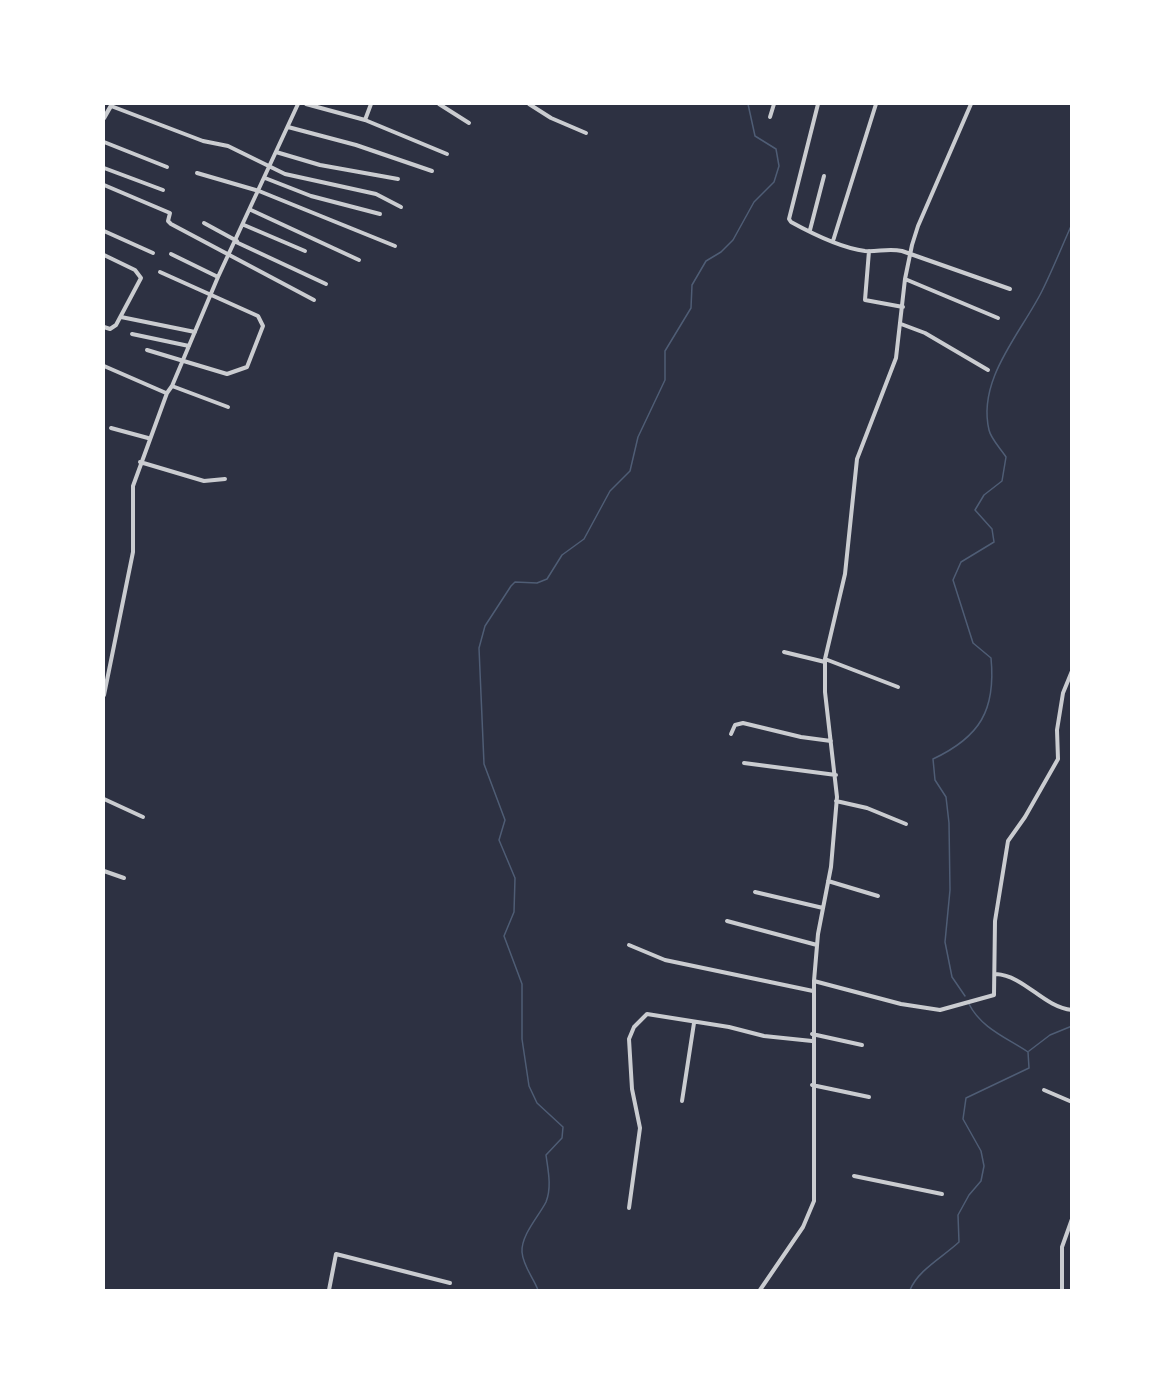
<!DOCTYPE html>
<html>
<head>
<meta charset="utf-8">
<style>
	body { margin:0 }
	#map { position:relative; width:1175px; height:1394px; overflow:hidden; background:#2d3142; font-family:"Libre Baskerville",serif }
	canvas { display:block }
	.frame { position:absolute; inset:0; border:105px solid #fff; pointer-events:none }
</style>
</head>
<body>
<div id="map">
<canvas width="1175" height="1394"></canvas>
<div class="frame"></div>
</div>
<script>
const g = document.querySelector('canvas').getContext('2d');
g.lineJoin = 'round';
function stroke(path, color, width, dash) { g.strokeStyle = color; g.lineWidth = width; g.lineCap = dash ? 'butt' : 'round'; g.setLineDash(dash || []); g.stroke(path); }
const stream = new Path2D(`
	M965 996 952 977 945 942 950 890 949 823 946 797 935 780 933 759C980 737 996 710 991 658L973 643 953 580 961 562 994 542 992 529 975 510 984 495 1002 481 1006 457C1001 449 991 439 989 430 977 379 1021 333 1042 291 1053 269 1062 246 1072 224
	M1029 1051 1050 1035 1072 1026
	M538 1290C533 1277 523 1266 522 1252 521 1235 539 1216 546 1202 552 1187 548 1170 546 1155L562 1138 563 1127 537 1103 529 1086 522 1039V984L504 936 514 912 515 878 499 840 505 820 484 764 479 648 485 626 511 586 515 582 537 583 547 579 562 555 584 539 610 491 630 471 638 437 665 380V351L691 308 692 285 706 261 721 252 733 240 754 202 774 182 779 166 776 149 755 136 748 104
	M910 1290C918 1270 943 1257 959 1242L958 1215 969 1195 981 1181 984 1166 981 1151 963 1119 966 1098 1029 1068 1028 1052C1007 1038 981 1028 969 1004`);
const minor = new Path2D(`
	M306 104 365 120 447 154
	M439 104 469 123
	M529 104 551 118 586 133
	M818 104 789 219 791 222C811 233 841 248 865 251 878 252 888 248 902 251L1010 289
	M111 106 203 141 228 146 285 174 376 194 401 207
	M770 117 774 104
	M365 120 371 104
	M288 127 356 145 432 171
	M104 142 167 167
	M276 152 320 165 398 179
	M104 168 163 190
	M197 173 259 191 395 246
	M265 178 311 196 380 214
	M104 185 170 213 168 221 171 224 314 300
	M251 210 359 260
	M204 223 237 241
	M244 225 305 251
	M810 230 824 176
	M104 231 153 253
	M833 241 876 104
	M236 242 326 284
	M869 251 865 300 903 307
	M171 254 218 277
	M104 255 135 270 141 278 116 325 110 329 104 327
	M905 279 998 318
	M121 317 195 332
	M901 324 925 333 988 370
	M132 334 189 346
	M147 350 227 374 247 367 263 326 258 316 160 272
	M104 366 166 393
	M172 386 228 407
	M111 428 148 438
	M140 462 204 481 225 479
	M784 652 825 662
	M825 659 898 687
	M104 695 133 552V486L167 393 172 386 218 277 298 104
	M731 734 735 725 743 723 801 737 831 741
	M744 763 836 775
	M104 799 143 817
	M836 801 867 808 906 824
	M104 871 124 878
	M828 881 878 896
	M755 892 823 908
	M727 921 817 945
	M629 945 665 960 813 991
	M996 974C1025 976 1043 1007 1072 1010
	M814 981 901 1004 940 1010 994 995 995 921 1008 841 1025 817 1058 759 1057 730 1063 693 1072 671
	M812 1034 862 1045
	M812 1085 869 1097
	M1044 1090 1072 1102
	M682 1101 694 1023
	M854 1176 942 1194
	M629 1208 640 1128 632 1089 629 1039 634 1027 647 1014 729 1027 764 1036 812 1041
	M329 1290 336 1254 450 1283
	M760 1290 803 1227 814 1201V981L818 934 831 867 837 797 825 692V659L845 574 857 459 896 358 905 279 912 245 918 226 971 104
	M1062 1290V1247L1072 1219`);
const tertiary = new Path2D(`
	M104 118 112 104`);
stroke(stream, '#4f5d75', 1.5);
stroke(minor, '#caccd0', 4);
stroke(tertiary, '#caccd0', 4.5);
</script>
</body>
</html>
